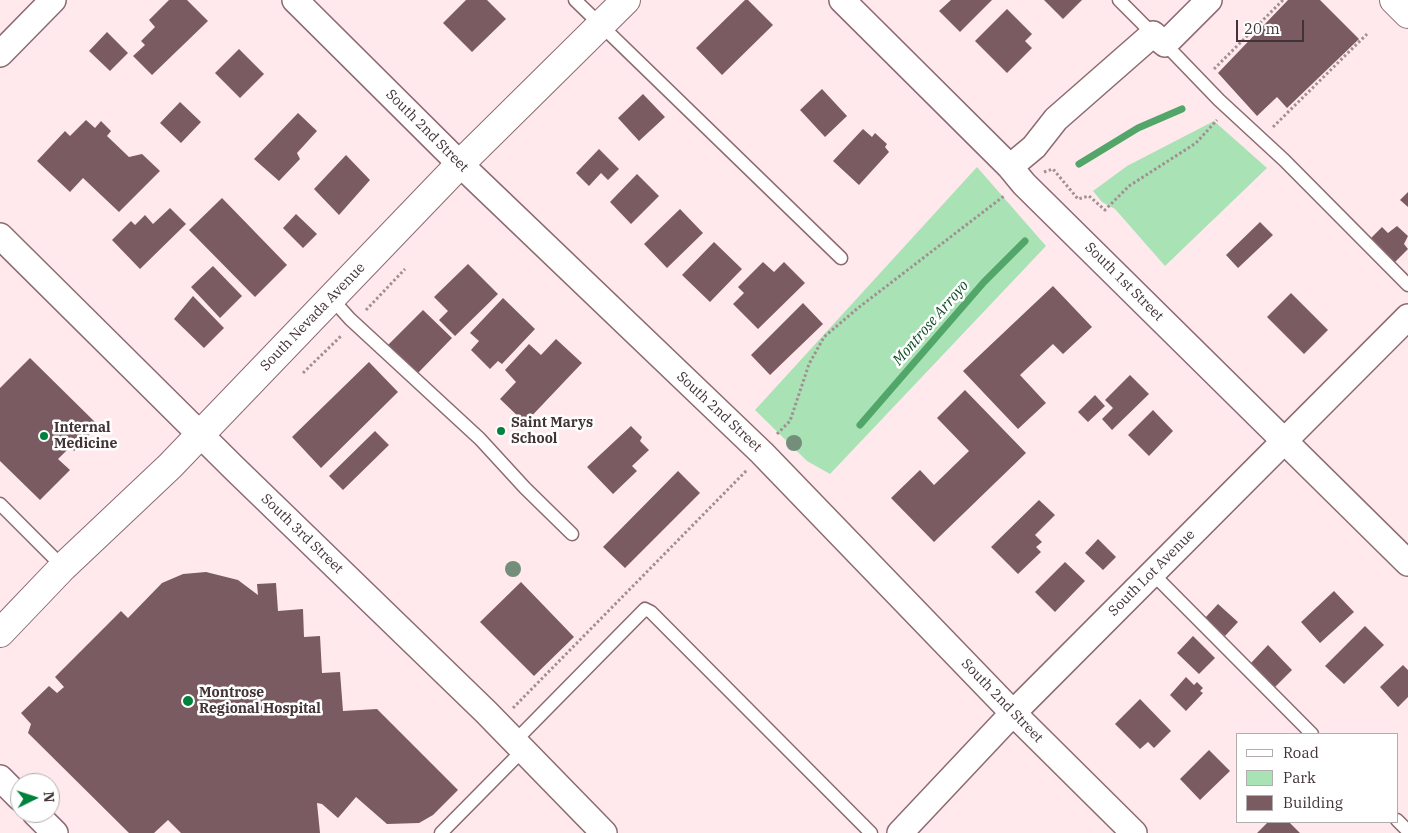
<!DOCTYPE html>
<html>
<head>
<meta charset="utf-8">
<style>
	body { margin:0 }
	#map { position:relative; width:1408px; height:833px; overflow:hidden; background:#ffe9ec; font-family:"IBM Plex Serif",serif }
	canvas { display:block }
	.legend { position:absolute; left:1236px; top:733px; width:162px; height:90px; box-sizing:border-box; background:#fff; border:1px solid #b3adaf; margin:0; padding:6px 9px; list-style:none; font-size:15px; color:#423336 }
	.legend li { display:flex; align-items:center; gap:10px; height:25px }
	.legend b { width:25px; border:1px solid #b3adaf }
	.north { position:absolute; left:10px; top:773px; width:50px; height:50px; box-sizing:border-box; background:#fff; border:1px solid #b3adaf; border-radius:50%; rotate:86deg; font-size:14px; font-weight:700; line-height:20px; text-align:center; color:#423336 }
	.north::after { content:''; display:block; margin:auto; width:18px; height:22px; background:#00813c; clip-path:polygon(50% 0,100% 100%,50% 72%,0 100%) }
	.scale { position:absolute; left:1236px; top:20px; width:68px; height:22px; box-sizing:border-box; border:2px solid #423336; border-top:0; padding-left:6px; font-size:15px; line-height:18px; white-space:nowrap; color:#423336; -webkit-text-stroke:4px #fff; paint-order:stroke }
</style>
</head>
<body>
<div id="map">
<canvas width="1408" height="833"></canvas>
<ul class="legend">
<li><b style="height:6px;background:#fff"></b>Road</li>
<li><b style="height:14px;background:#a9e2b5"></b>Park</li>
<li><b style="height:14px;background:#7a5b61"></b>Building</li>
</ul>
<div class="north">N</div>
<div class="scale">20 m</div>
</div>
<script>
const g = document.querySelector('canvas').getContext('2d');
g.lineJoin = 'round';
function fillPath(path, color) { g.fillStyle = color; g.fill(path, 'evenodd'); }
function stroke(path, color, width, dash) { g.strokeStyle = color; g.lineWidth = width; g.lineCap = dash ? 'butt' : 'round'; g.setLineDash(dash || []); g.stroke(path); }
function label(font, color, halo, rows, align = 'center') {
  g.font = font + ' "IBM Plex Serif",serif'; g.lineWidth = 5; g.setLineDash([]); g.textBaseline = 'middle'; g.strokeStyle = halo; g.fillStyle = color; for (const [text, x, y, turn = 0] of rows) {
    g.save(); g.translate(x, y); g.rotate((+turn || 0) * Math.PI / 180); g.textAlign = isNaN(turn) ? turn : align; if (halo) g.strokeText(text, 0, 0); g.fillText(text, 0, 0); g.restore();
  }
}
const green = new Path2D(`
	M1214 121 1267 168 1165 266 1115 209 1102 202 1093 191 1127 166Z
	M977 167 1046 246 830 474 807 461 755 410Z`);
const stream = new Path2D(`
	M1079 164 1138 128 1182 109
	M860 425 984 282 1025 241`);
const building = new Path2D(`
	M169 0H187L208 21 152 75 133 56 145 45 141 41 155 27 149 20Z
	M466 0H487L506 19 472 52 443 23Z
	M745 0H748L773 25 722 75 696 48Z
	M951 0H992L960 32 939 11Z
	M1044 0H1082L1063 19Z
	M1288 0H1320L1359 39 1287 108 1277 97 1257 116 1218 73Z
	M1007 9 1032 34 1025 41 1032 48 1007 73 975 41Z
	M107 32 128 53 110 71 89 51Z
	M239 49 264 74 240 98 215 73Z
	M822 89 847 116 825 137 800 110Z
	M643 94 665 117 639 141 618 118Z
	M180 102 201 122 181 143 160 123Z
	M298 113 317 131 297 153 300 159 279 181 254 159Z
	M86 120 95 128 101 121 111 131 107 136 129 157 142 154 160 171 119 212 83 178 70 192 37 161 65 131 70 136Z
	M863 129 872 137 875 133 887 144 885 147 889 152 859 185 833 161Z
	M599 149 619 169 608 180 601 173 589 186 576 173Z
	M346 155 370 180 339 215 314 189Z
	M637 174 659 196 631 224 610 202Z
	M1408 192V207L1400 200Z
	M222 198 287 265 255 297 189 230Z
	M170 208 186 224 140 269 112 240 131 221 135 225 145 215 153 224Z
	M680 209 703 233 667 268 644 244Z
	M296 214 317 234 303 248 283 228Z
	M1260 222 1273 235 1238 268 1226 255Z
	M1397 226 1408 236 1404 244 1408 249 1395 262 1371 238 1382 227 1388 233Z
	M714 242 742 269 710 302 682 275Z
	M763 262 774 272 784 262 805 283 758 329 733 304 744 293 738 287Z
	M468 264 498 294 455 336 439 320 448 311 434 297Z
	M213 266 242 296 220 318 191 287Z
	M1053 286 1092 327 1063 354 1053 344 1020 375 1046 403 1018 429 963 371Z
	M1291 293 1328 330 1304 354 1267 317Z
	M193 296 224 328 204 348 174 319Z
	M503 298 535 329 502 364 498 361 490 369 471 350 479 341 470 333Z
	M803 303 823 324 770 375 751 355Z
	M423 310 452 338 417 374 388 345Z
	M556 339 582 363 525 423 500 399 516 382 505 370 529 344 541 355Z
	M30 358 98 425 74 451 70 447 58 459 70 470 40 500 0 461V388Z
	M369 362 398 392 321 468 292 437Z
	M1130 375 1149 394 1112 430 1102 419 1113 408 1105 400Z
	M965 390 1026 453 934 542 891 498 920 470 934 485 969 451 937 418Z
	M1095 395 1105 406 1088 422 1078 412Z
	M1153 410 1173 431 1149 456 1128 435Z
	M631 426 642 437 640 441 649 450 632 466 637 471 613 494 587 467Z
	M375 431 389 445 343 490 329 476Z
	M678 471 700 493 625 568 603 547Z
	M1039 500 1055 515 1035 535 1042 542 1036 547 1041 552 1018 574 991 547Z
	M1098 539 1116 557 1103 570 1085 553Z
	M1065 562 1085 581 1055 612 1035 592Z
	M206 572 238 580 258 595 257 584 276 583 278 611 303 609 304 637 320 636 322 673 340 672 343 711 377 709 458 790 433 815 419 823 387 824 356 797 338 818 322 804 317 803 320 833H181L168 820 154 833H129L28 733 31 724 21 713 49 686 57 693 64 687 55 677 121 611 128 618 162 583 183 574Z
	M521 582 574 637 534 676 480 622Z
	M1334 591 1354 612 1320 643 1301 622Z
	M1218 604 1238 622 1225 636 1205 618Z
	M1365 626 1384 645 1344 684 1325 666Z
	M1193 636 1215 658 1199 674 1177 653Z
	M1268 645 1292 670 1275 687 1251 663Z
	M1403 665 1408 670V697L1398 707 1380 687Z
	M1186 677 1194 685 1197 682 1203 688 1200 691 1203 693 1186 711 1170 695Z
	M1140 699 1171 731 1154 748 1148 742 1140 749 1115 724Z
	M1209 750 1230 771 1200 800 1180 779Z
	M1268 822H1289L1300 833H1257Z`);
const path = new Path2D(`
	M1214 69 1283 0
	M1273 127 1367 34
	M1044 172 1053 169 1078 199 1089 196 1105 210 1129 186 1196 143 1217 120
	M366 310 405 269
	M303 373 342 335
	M777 434 790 421 809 364 824 337 858 308 1004 196
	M513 708 747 470`);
const service = new Path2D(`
	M575 0 841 258
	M1119 0 1153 34
	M1165 44 1219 100 1284 160 1408 285
	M331 298 350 319 480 439 525 488 572 534
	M0 504 63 567
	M1152 573 1312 734
	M515 741 645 609 651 612 871 833
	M1397 820 1408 831
	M441 833 524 749`);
const minor = new Path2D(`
	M295 0 460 164 762 453 1013 713 1134 833
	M842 0 1010 167 1024 184 1408 563
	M0 54 53 0
	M1010 167 1034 147 1056 119 1153 34 1165 44 1209 0
	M0 236 234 468 486 712 604 833
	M0 778 20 798
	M35 813 55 833
	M900 833 1013 713 1408 317`);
const tertiary = new Path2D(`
	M0 633 63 567 170 466 460 164 626 0`);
const primary = new Path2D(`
	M1394 0 1408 14`);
const trees = [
	[794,443],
	[513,569]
];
const markers = [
	[501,431,5,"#00813c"],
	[44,436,5,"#00813c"],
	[188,701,6,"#00813c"]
];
const streetNames = [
	["South 2nd Street",427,131,45],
	["South 1st Street",1124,282,45],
	["South Nevada Avenue",313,317,-46],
	["South 2nd Street",719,412,43],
	["South 3rd Street",302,534,44],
	["South Lot Avenue",1152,573,-45],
	["South 2nd Street",1002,701,46]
];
const poiNames = [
	["Saint Marys",511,423],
	["School",511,439],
	["Internal",54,428],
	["Medicine",54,444],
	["Montrose",199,693],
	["Regional Hospital",199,709]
];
const waterNames = [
	["Montrose Arroyo",931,323,-49]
];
fillPath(green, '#a9e2b5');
stroke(stream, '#52a669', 7);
fillPath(building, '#7a5b61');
stroke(service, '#8b6b71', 15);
stroke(minor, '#8b6b71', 28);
stroke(tertiary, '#8b6b71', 30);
stroke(primary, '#8b6b71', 30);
stroke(path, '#a18f92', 3, [2.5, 2.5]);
stroke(service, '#fff', 12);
stroke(minor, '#fff', 25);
stroke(tertiary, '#fff', 28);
stroke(primary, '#fff', 28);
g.fillStyle = '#738e7a';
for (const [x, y] of trees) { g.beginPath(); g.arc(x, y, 8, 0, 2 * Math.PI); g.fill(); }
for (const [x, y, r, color] of markers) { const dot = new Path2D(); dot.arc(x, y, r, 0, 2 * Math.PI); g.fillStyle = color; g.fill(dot); stroke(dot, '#fff', 2); }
label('14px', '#423336', '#fff', streetNames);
label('bold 14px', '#423336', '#fff', poiNames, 'left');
label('italic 15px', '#0a4b23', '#fff', waterNames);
</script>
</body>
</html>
